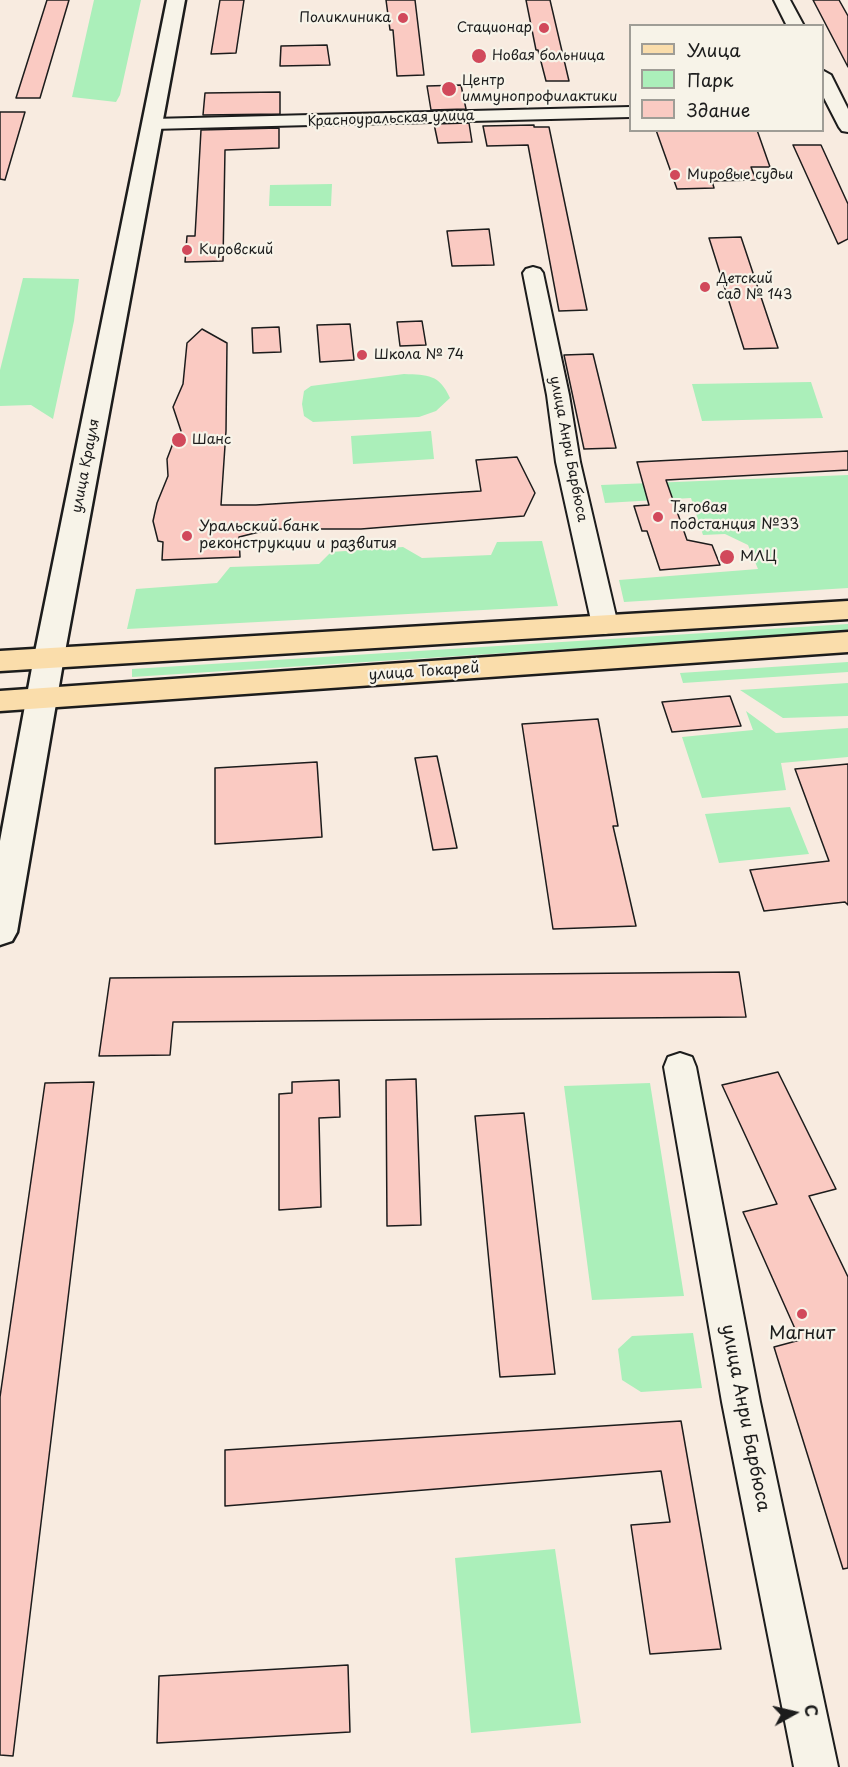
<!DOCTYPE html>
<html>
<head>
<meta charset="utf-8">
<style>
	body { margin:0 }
	#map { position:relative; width:848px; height:1767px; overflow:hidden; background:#f8ebe0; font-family:"Playpen Sans",sans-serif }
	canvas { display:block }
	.legend { position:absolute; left:629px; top:24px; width:195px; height:108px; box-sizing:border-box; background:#f7f3e8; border:2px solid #9f9d96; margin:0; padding:8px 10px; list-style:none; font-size:18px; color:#1c1c1c }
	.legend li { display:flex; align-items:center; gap:12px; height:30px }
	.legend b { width:30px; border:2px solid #9f9d96 }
	.north { position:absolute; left:764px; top:1683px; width:60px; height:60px; -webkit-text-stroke:4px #f7f3e8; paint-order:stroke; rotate:82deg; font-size:16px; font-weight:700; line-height:24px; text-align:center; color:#1c1c1c }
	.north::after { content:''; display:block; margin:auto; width:21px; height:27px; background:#1c1c1c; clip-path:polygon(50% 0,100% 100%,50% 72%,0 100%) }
</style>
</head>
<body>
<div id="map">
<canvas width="848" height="1767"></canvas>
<ul class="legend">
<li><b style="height:8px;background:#faddab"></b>Улица</li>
<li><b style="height:16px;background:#abefba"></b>Парк</li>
<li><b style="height:16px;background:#facac2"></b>Здание</li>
</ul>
<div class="north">С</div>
</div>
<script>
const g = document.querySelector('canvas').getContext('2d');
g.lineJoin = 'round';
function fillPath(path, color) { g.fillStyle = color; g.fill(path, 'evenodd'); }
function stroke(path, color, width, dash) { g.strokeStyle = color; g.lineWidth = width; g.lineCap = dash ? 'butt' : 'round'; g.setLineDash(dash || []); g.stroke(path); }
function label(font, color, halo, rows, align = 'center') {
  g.font = font + ' "Playpen Sans",sans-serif'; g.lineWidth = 4.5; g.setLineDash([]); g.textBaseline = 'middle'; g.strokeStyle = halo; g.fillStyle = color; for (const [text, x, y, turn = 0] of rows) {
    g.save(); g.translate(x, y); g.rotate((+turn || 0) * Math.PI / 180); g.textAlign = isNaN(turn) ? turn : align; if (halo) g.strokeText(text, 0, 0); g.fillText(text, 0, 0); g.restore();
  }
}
const green = new Path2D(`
	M94 0H141L120 95 116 102 72 97Z
	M332 184 331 206H269L270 185Z
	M23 278 79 279 74 321 53 419 31 405 0 406V370Z
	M404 374C428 375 439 374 450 398L436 411 419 417 313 422 304 416 302 404 304 391 311 386Z
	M811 382 823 418 702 421 692 384Z
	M431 431 434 459 353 464 351 436Z
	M848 475V588L624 602 619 580 758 569 748 545 725 534 703 535 691 498 605 503 601 485Z
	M542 541 558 606 127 629 136 589 217 583 230 567 319 564 331 552 403 547 422 558 491 555 497 542Z
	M848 624V631L132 677V669Z
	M848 662V672L683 683 680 673Z
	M848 683V716L783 718 740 690Z
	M746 711 776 733 848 728V757L781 763 786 790 702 798 682 737 753 730Z
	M790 807 809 854 719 863 705 814Z
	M650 1083 684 1296 592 1300 564 1086Z
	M693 1333 702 1388 641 1392 622 1380 618 1349 632 1336Z
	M555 1549 581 1723 471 1733 455 1558Z`);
const building = new Path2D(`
	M47 0H69L40 98H16Z
	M220 0H244L236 53 211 54Z
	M386 0H415L424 75 397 76 393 30H390Z
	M526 0H550L569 81H546L538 50H536Z
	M813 0H839L848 16V67Z
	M327 45 330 65 280 66 281 46Z
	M461 85 466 109 431 110 427 86Z
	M280 92V114L203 115 205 93Z
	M0 112H25L5 180 0 179Z
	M469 123 472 142 438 143 434 124Z
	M534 125V127H549L587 310 559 311 528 145 487 146 483 126Z
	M279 128V148L225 150 223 261 185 262 187 236H195L201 130Z
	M656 130H757L770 167H751L756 180 712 181 714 188 677 189Z
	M793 145H821L848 204V239L838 244Z
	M489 229 494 265 452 266 447 231Z
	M741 237 778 348 744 349 709 238Z
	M422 321 426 345 400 346 397 322Z
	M350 324 354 360 320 362 317 325Z
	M279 327 281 352 253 353 252 328Z
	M202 329 227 343 226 431 221 505H256L481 491 476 460 517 457 535 493 524 516 361 529H271L239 537 240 557 162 560 163 542 158 541 153 521 157 503 168 476 167 459 175 438 181 431 173 407 183 384 187 343Z
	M593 354 616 448 584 449 564 355Z
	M848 451V470L666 480 687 540 712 545 720 565 660 570 647 531H642L634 506 649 505 637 462Z
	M730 696 741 726 672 732 662 702Z
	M598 719 618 826H613L636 926 553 929 522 724Z
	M437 756 457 848 433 850 415 758Z
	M317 762 322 837 215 844V768Z
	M848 764V905L845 902 764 911 750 870 829 861 795 769Z
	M739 972 746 1017 173 1022 170 1055 99 1056 110 978Z
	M778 1072 836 1189 809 1196 848 1277V1568L843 1569 774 1347 800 1340 743 1212 777 1204 722 1085Z
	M416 1079 421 1225 387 1226 386 1080Z
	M339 1080 340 1117 319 1118 321 1207 279 1210V1094L292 1093V1082Z
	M94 1082 13 1756 0 1755V1397L45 1083Z
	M524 1113 555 1374 500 1377 475 1116Z
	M681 1421 721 1649 650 1654 631 1525 670 1522 661 1471 225 1506V1450Z
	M348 1665 350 1732 157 1743 159 1676Z`);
const minor = new Path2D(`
	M774 0H790L804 26H787Z
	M822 70 831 75 848 109V132L842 131 839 127 822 94Z
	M630 107V117L152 129 146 128 143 124 146 120 152 119Z
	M533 267 540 269 543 273 569 395 580 462 618 625 614 631 605 634 596 631 592 625 556 462 547 395 523 273 526 269Z
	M680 1053 692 1057 696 1067 760 1402 838 1767H794L722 1402 664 1067 668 1057Z`);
const secondary = new Path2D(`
	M167 0H185L64 657 17 932 12 941 0 945V841L34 657Z`);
const primary = new Path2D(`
	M848 601V619L0 671V651Z
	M848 632V652L0 711V691Z`);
const markers = [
	[403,18,6,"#d1495b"],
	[544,28,6,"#d1495b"],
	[479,56,8,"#d1495b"],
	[449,89,8,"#d1495b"],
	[675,175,6,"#d1495b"],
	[187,250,6,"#d1495b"],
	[705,287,6,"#d1495b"],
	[362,355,6,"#d1495b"],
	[179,440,8,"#d1495b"],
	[658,517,6,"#d1495b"],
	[187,536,6,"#d1495b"],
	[727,557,8,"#d1495b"],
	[802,1314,6,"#d1495b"]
];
const farPoinames = [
	["Поликлиника",391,18,"right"],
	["Стационар",532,28,"right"],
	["Новая больница",492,56],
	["Центр",462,81],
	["иммунопрофилактики",462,97],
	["Мировые судьи",687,175],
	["Кировский",199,250],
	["Детский",717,279],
	["сад № 143",717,295],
	["Школа № 74",374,355],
	["Шанс",192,440]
];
const farStreetnames = [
	["Красноуральская улица",391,119,-2],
	["улица Анри Барбюса",568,449,79],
	["улица Крауля",86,466,-79]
];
const poiNames = [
	["Тяговая",670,508],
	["подстанция №33",670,525],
	["Уральский банк",199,527],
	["реконструкции и развития",199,544],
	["МЛЦ",740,557]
];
const streetNames = [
	["улица Токарей",424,672,-4]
];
const nearPoinames = [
	["Магнит",802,1334]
];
const nearStreetnames = [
	["улица Анри Барбюса",745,1418,79]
];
fillPath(green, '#abefba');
fillPath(building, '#facac2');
stroke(building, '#1c1c1c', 1.5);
stroke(minor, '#1c1c1c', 4);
stroke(secondary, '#1c1c1c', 5);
stroke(primary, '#1c1c1c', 5);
fillPath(minor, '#f7f3e8');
fillPath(secondary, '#f7f3e8');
fillPath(primary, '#faddab');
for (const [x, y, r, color] of markers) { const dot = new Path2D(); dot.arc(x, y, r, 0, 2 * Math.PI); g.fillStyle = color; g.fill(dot); stroke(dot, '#f7f3e8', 2); }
label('14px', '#1c1c1c', '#f7f3e8', farPoinames, 'left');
label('14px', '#1c1c1c', '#f7f3e8', farStreetnames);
label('15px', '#1c1c1c', '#f7f3e8', poiNames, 'left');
label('15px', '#1c1c1c', '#f7f3e8', streetNames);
label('18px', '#1c1c1c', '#f7f3e8', nearPoinames);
label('18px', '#1c1c1c', '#f7f3e8', nearStreetnames);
</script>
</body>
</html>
